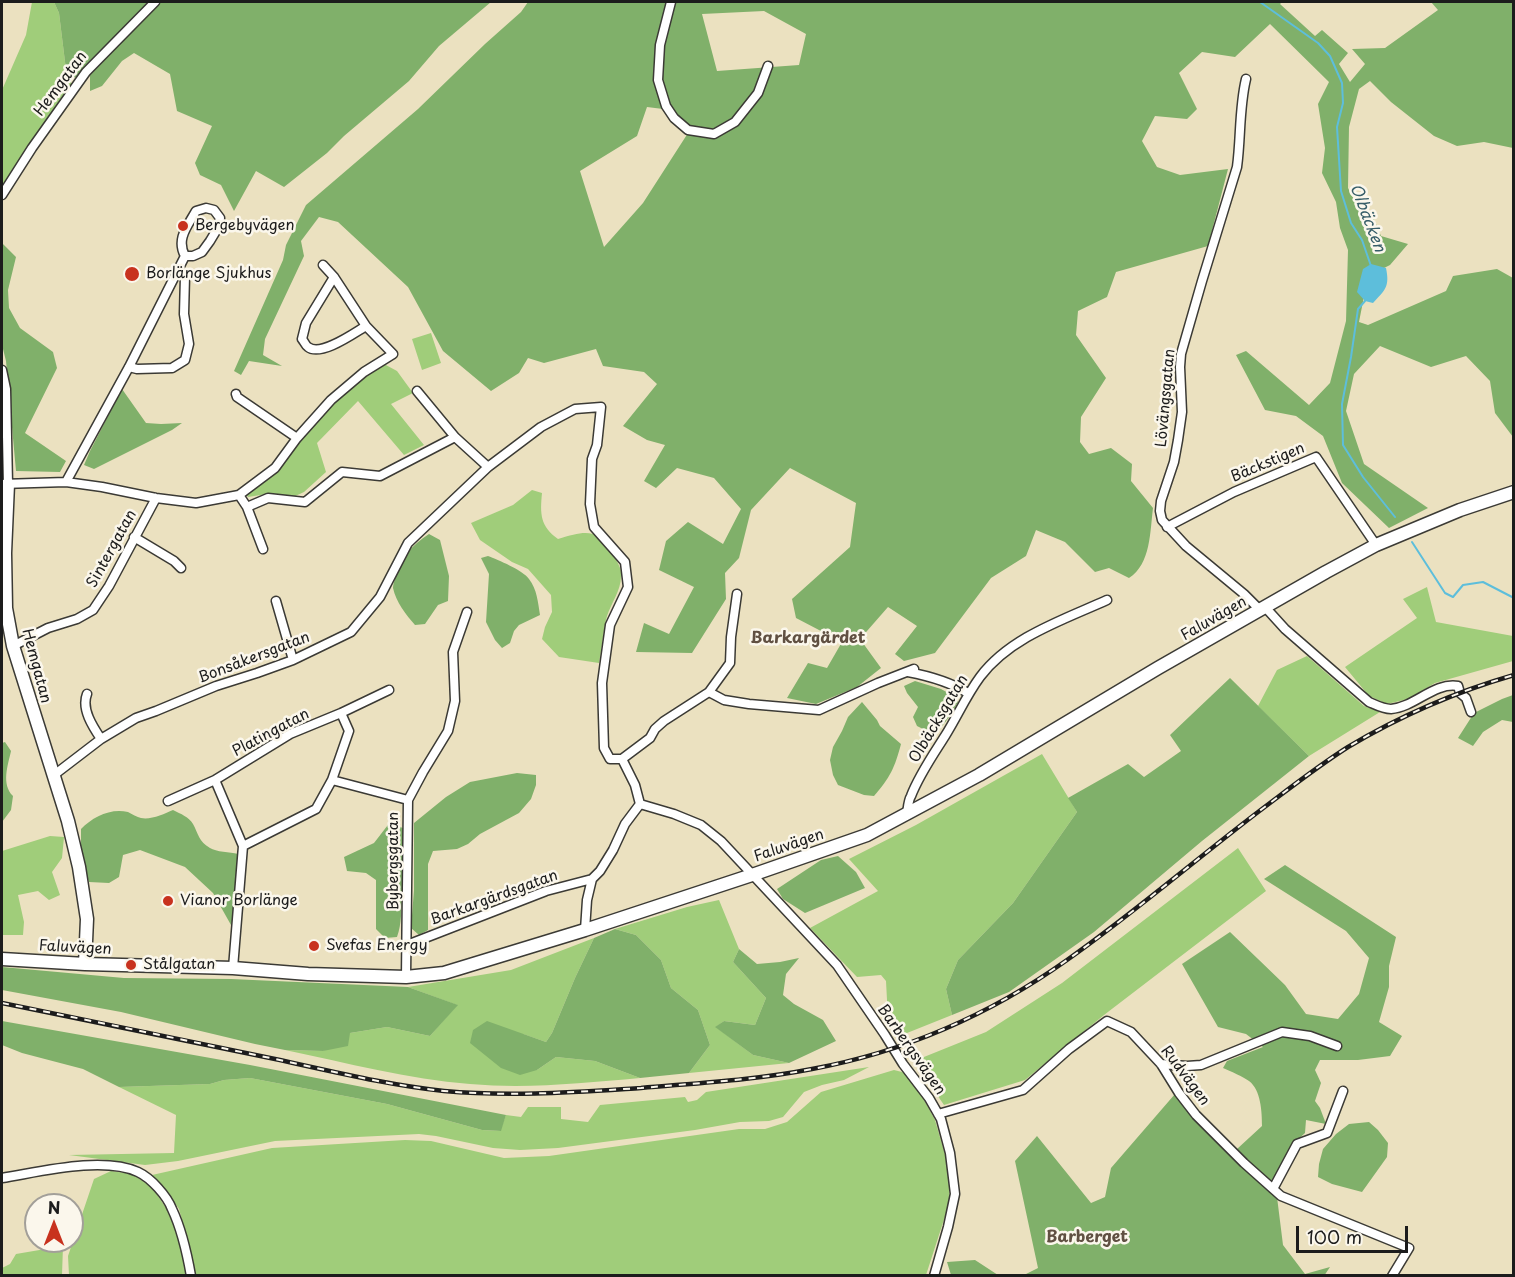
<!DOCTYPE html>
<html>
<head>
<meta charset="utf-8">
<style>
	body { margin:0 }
	#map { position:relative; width:1515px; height:1277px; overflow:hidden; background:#ebe1c0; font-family:"Playpen Sans",sans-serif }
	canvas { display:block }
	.frame { position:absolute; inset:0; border:3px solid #1c1c1c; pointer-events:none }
	.north { position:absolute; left:24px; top:1193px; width:60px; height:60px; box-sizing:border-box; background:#fbf7ec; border:2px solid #a29f99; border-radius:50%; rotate:0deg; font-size:16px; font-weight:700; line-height:24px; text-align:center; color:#1c1c1c }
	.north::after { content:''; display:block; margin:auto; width:21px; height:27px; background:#c8321e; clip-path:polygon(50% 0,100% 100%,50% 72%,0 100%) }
	.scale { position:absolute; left:1296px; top:1226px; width:112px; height:27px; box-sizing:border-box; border:3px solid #1c1c1c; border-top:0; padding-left:8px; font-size:18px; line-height:21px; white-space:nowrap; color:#1c1c1c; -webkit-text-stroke:4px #fbf7ec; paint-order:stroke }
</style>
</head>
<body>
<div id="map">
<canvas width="1515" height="1277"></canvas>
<div class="frame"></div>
<div class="north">N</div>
<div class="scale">100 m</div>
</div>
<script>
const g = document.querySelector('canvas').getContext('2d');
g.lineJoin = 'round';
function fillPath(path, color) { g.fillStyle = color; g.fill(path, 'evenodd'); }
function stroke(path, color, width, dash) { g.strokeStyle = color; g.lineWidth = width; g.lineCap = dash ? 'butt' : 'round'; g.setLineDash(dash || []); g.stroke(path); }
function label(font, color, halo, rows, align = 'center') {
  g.font = font + ' "Playpen Sans",sans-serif'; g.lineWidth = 5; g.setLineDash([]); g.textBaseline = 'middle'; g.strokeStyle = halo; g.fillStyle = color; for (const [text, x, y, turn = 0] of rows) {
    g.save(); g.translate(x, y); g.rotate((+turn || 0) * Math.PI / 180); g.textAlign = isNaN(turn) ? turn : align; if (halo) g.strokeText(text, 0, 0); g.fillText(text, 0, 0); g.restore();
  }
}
const green = new Path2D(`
	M32 2H54L59 13 67 78 73 85 2 189V90L26 35Z
	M431 333 441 363 422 370 412 339Z
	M384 364 397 371 413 393 391 404 424 445 404 455 358 401 317 443 326 472 304 492 291 498 267 494 248 497 245 493 301 438 333 401Z
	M532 490 542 493C540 514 540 526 558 539 586 531 597 527 613 555 617 561 622 569 621 576 621 591 611 603 607 616 603 631 602 648 599 663L559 657 542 639 545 627 552 612 551 595 528 569 512 562 480 540 471 523 513 505Z
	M1427 587 1436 622 1513 636V661L1435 683 1408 699 1387 704 1369 696 1345 667 1417 618 1403 599Z
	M1307 656 1364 706 1380 712 1309 756 1258 706 1277 670Z
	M1042 754 1077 812 1013 903 958 960 946 989 952 1015 902 1035 888 1019 886 981 881 975 857 977 810 928 878 891 849 859 916 825Z
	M50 836 64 837 62 858 52 872 60 895 49 900 38 891 18 895 24 922 23 935H2V851Z
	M1238 848 1266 891 1104 1015 1025 1080 944 1105 914 1061 986 1032 1062 983Z
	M719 900 739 949 733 962 766 998 755 1025 724 1021 716 1027 753 1055 789 1063 689 1073 710 1045 698 1010 671 988 661 960 636 935 615 929 687 907Z
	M594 938 575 978 552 1033 546 1042 523 1034 537 1070 556 1057 595 1061 640 1078C584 1083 527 1089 470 1084 408 1079 347 1063 285 1050L323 1051 350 1033 387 1027 430 1036 457 1005 408 987 511 970Z
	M869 1067 844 1080 822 1085 804 1092 783 1117 769 1121 740 1122 695 1130 558 1148 520 1150 493 1148 436 1136 419 1134 275 1141 178 1161 145 1165 69 1155 174 1153 176 1115 119 1087 210 1084 224 1080 250 1078 387 1104 482 1130 500 1131 506 1115 521 1117 528 1107H561V1119L588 1122 600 1105 685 1097 688 1102 697 1100 706 1092Z
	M894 1070 910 1074 935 1120 948 1165 950 1201 926 1275 194 1276 187 1238 179 1209 167 1192 152 1175 272 1148 405 1140 431 1141 504 1158 549 1156 739 1129H765L787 1122 821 1092Z
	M111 1171 132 1174 152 1187 166 1208 179 1237 186 1275H69L68 1256 94 1179Z
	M63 1246 62 1275H2V1268L10 1264 16 1254Z`);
const forest = new Path2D(`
	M54 2H491L439 46 409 81 344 136 327 153 284 187 256 171 234 211 221 185 200 175 195 163 212 126 177 111 170 74 134 53 122 61 102 86 90 91V76L67 78 59 13Z
	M528 2H1282L1280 4 1315 36 1322 30 1348 53 1339 64 1350 82 1365 64 1352 49 1385 48 1438 10 1431 2H1513V148L1484 142 1457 146 1434 136 1391 102 1370 81 1359 89 1349 127 1348 188 1363 217 1374 219 1381 236 1408 244 1390 265 1368 276 1359 322 1368 325 1446 291 1453 276 1497 269 1513 278V437L1495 413 1490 381 1466 356 1431 367 1380 346 1354 374 1346 411 1364 464 1428 508 1389 528 1342 483 1323 436 1296 416 1265 410 1236 355 1246 351 1309 405 1330 383 1346 321 1348 250 1340 228 1336 202 1322 173 1325 148 1318 104 1329 82 1270 24 1235 57 1202 52 1179 73 1197 109 1187 119 1155 116 1142 141 1157 167 1180 175 1228 169 1208 246 1116 272 1107 297 1078 311 1076 335 1106 378 1081 417 1080 442 1089 454 1111 448 1132 464 1131 481 1153 508C1150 531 1151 564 1129 578L1109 568 1095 572 1065 542 1036 530 1026 556 991 578 935 653 904 661 895 654 917 626 888 607 860 639 881 668 857 687 816 704 787 698 808 663 827 668 842 642 796 618 792 599 850 547 856 503 790 468 751 510 739 558 725 573 726 599 692 653 636 652 644 623 669 634 694 587 659 570 666 541 688 522 723 544 741 509 714 478 677 468 656 488 644 481 665 445 647 440 623 426 657 384 644 372 603 366 596 349 544 363 528 358 519 373 491 391 443 351 408 287 338 222 319 217 301 241 304 256 265 339 263 355 282 366 249 361 241 375 234 371 283 260 286 245 306 205 418 109 485 44 521 12ZM764 11 806 34 799 65 717 71 702 14ZM647 107 663 109 688 133 643 203 604 247 580 171 637 136Z
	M2 243 16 257 8 290 9 308 20 328 53 352 57 368 25 433 66 461 60 472 16 471 6 361 2 345Z
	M122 389 146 423 161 424 182 423 172 430 94 469 84 465 90 451Z
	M429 534 440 540 449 576 448 601 438 605 425 624 415 625C406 615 396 602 393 588 393 585 394 582 395 579 400 558 412 545 429 534Z
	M488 556C498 560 523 570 529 579 537 589 538 603 540 615L519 625 514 631 510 643 502 648 495 640 486 622 489 574 481 558Z
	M1230 678 1309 756 1202 841 1094 932 1009 992 952 1015 946 989 958 960 1013 903 1077 812 1068 798 1128 764 1144 777 1181 751 1170 735Z
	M915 681 941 689 952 695 958 702 950 716 935 735 917 726 913 717 918 707 907 693 904 686Z
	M1513 695V722L1502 720 1483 732 1473 746 1458 738 1474 713 1502 699Z
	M862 702 877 720 880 726 901 744C895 767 890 778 874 796L864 795 838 785 833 775 830 760 833 747 842 731 848 717Z
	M5 742 11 751C8 765 1 784 13 796L11 810 2 822V743Z
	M517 773 536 775V785L531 799 519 813 480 834 468 844 457 849 433 851 428 864V930L419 935 411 928 414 890V823L446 797 470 782Z
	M173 810C181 814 189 817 193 824 198 833 199 842 210 848 216 852 230 852 238 854L234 913 231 925 213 893 185 867 140 850 123 855 119 877 109 883 89 882 81 858V829C93 817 110 808 128 812 132 814 137 817 141 818 151 820 164 814 173 810Z
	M391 821 404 829C404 851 403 873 402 895 401 909 402 923 397 937L385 938 376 929V880L366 873 347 871 344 857 374 843Z
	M838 856 856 872 865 888 805 913 783 899 777 889 821 860Z
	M1285 865 1396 937 1389 966V987L1379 1022 1402 1036 1390 1056 1358 1060H1320L1315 1070 1321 1083 1315 1101 1320 1108 1326 1124 1306 1120 1305 1133 1291 1146 1272 1184 1237 1149 1262 1126C1262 1112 1261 1090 1249 1081 1242 1076 1232 1072 1223 1068L1227 1061 1263 1047 1246 1034 1218 1027 1182 964 1230 932 1285 985 1306 1014 1338 1019 1359 994 1369 958 1346 931 1264 879Z
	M615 929 636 935 661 960 671 988 698 1010 710 1045 689 1073 640 1078 595 1061 556 1057 537 1070 520 1075 501 1068 470 1043 473 1030 487 1021 546 1042 552 1033 575 978 594 938Z
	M739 949 757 964 780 962 799 958 786 974 783 995 794 1004 823 1020 836 1041 789 1063 753 1055 715 1027 724 1021 755 1025 766 998 733 962Z
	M2 967 124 978 231 979 408 987 458 1005 430 1036 387 1027 350 1033 348 1046 323 1051 285 1050 255 1044 121 1012 2 990Z
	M2 1021 250 1065 506 1115 501 1131 482 1130 387 1104 250 1078 224 1080 210 1084 119 1087 83 1069 22 1053 2 1045Z
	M1175 1094 1277 1197 1283 1245 1305 1274 1330 1267 1324 1276 1024 1275 1038 1268 1015 1161 1037 1136 1091 1203 1105 1197 1111 1168Z
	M1369 1122 1378 1130 1388 1143 1387 1157 1362 1192 1332 1184 1318 1177 1319 1164 1323 1149 1336 1134 1349 1124Z
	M975 1260 998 1275H951L947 1262Z`);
const water = new Path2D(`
	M1371 264 1386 268C1390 287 1385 290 1373 303L1365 301 1357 292 1363 269Z`);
const stream = new Path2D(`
	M1260 2 1318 43 1330 56 1342 83 1343 103 1337 127 1341 191 1351 223 1362 240 1371 266
	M1365 299V301L1358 309 1351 357 1342 404 1343 445 1363 477 1395 517
	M1412 542 1445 593 1453 597 1463 585 1483 582 1514 598`);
const street = new Path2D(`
	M671 2 660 45 658 80 666 106 674 118 688 130 714 134 735 122 758 93 768 66
	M1246 79C1239 108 1241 138 1237 167L1202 281 1181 354 1180 367 1182 412 1178 440 1174 462 1161 501 1160 511 1162 520 1186 546 1244 594 1260 610
	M2 195 32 148 86 72 155 2
	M206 208 214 210 220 218 219 226 210 241 202 252 193 256H185C176 239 187 227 196 211Z
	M334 277 306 323 302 339C304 341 305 345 308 347 321 357 354 333 366 326
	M129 367 137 369 172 368 185 360 189 344 184 314 185 276 176 274
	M2 370 6 389 8 484
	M417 391 455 437
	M236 394 237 397 297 438
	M66 482 129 367 185 256
	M2 484 66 482 102 487 156 498 196 503 239 495 275 468 297 438 331 400 364 372 393 354 366 326 334 277 323 265
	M239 495 247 507 268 498 305 502 342 472 380 476 455 437 488 467
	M247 507 263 549
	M1167 527 1234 492 1316 457 1376 545
	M134 537 174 561 181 568
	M276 601 293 660
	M1265 607 1285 629 1369 702C1376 705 1383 709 1391 709 1415 707 1434 682 1458 686L1460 693 1466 698 1471 712
	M13 646 48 628 77 619 93 610 109 586 156 498
	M908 672C929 676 950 682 968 693
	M709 692 730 663 731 637 737 594
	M87 694C81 709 93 727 101 739
	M622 759 650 738 655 729 664 721 709 692 724 700 749 704 819 710 878 683 914 669
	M54 775 101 739 136 718 156 711 216 686 257 673 293 660 351 632 380 597 408 543 488 467 541 427 575 409 601 407 597 445 592 459 590 504 594 527 625 562 628 587 610 625 602 683 604 748 610 759H622L635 785 640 804 674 814 701 825 721 841 837 965 885 1035 903 1064 929 1098 941 1119 950 1153 955 1194 948 1227 934 1276
	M215 780 243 846 233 968
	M332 780 408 800
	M168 801 215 780 290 734 341 713 389 690
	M907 814C908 808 908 801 911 796 919 775 933 755 945 736 957 717 966 696 980 677 1010 637 1063 620 1107 600
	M243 846 316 809 332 780 349 731 341 713
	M585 930 587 900 592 879 600 871 613 850 625 824 640 804
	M407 945 546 891 592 879
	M406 977 408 800 423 772 448 731 455 701 453 652 467 612
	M1161 1064 1187 1066 1201 1065 1282 1032 1310 1036 1337 1046
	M938 1114 1023 1090 1069 1049 1107 1021 1131 1032 1161 1064 1179 1093 1196 1115 1244 1163 1281 1196 1409 1248 1392 1276
	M2 1178C40 1172 102 1156 138 1172 151 1178 167 1196 172 1209 182 1230 187 1253 191 1276
	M1273 1189 1297 1144 1327 1133 1343 1091`);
const secondary = new Path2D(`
	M8 484 5 553 6 608 13 646 68 821 79 867 87 919 85 964
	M2 959 85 964 233 968 308 974 406 977 444 973 585 930 752 875 867 835 979 775 1158 668 1326 572 1376 545 1460 510 1514 492`);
const rail = new Path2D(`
	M2 1003C93 1021 184 1040 275 1059 331 1071 387 1085 444 1091 510 1097 576 1092 641 1088 698 1083 756 1080 812 1069 904 1052 991 1014 1067 960 1134 913 1196 859 1262 809 1290 788 1318 766 1348 747 1400 716 1455 692 1514 675`);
const markers = [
	[183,226,6,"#c8321e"],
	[132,274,8,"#c8321e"],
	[168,901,6,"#c8321e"],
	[314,946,6,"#c8321e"],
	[131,965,6,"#c8321e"]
];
const streetNames = [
	["Hemgatan",61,84,-53],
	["Lövängsgatan",1166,398,-85],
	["Bäckstigen",1268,463,-23],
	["Sintergatan",112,549,-61],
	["Faluvägen",1214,619,-30],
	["Bonsåkersgatan",254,658,-21],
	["Hemgatan",36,666,75],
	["Olbäcksgatan",939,719,-59],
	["Platingatan",271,733,-28],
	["Faluvägen",789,846,-19],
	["Bybergsgatan",394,861,-90],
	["Barkargärdsgatan",494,898,-20],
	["Faluvägen",75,948,3],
	["Barbergsvägen",911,1050,55],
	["Rudvägen",1185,1076,53]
];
const poiNames = [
	["Bergebyvägen",195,226],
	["Borlänge Sjukhus",146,274],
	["Vianor Borlänge",180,901],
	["Svefas Energy",326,946],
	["Stålgatan",143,965]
];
const waterNames = [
	["Olbäcken",1367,218,69]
];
const neighbourhoodNames = [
	["Barkargärdet",808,639],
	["Barberget",1087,1238]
];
fillPath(green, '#a0cd7a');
fillPath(forest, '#80b06a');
fillPath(water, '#5dbedb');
stroke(stream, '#5dbedb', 2);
stroke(street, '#3b3a35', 11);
stroke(secondary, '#3b3a35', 15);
stroke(street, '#fff', 8);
stroke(secondary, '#fff', 12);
stroke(rail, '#1c1c1c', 4.5);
stroke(rail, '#fbf7ec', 2, [7]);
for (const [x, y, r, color] of markers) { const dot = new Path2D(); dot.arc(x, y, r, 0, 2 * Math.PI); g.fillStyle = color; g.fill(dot); stroke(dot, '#fbf7ec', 2); }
label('15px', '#1c1c1c', '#fbf7ec', streetNames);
label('15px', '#1c1c1c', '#fbf7ec', poiNames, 'left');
label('italic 16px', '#365d68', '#fbf7ec', waterNames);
label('bold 16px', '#605042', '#fbf7ec', neighbourhoodNames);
</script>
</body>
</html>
